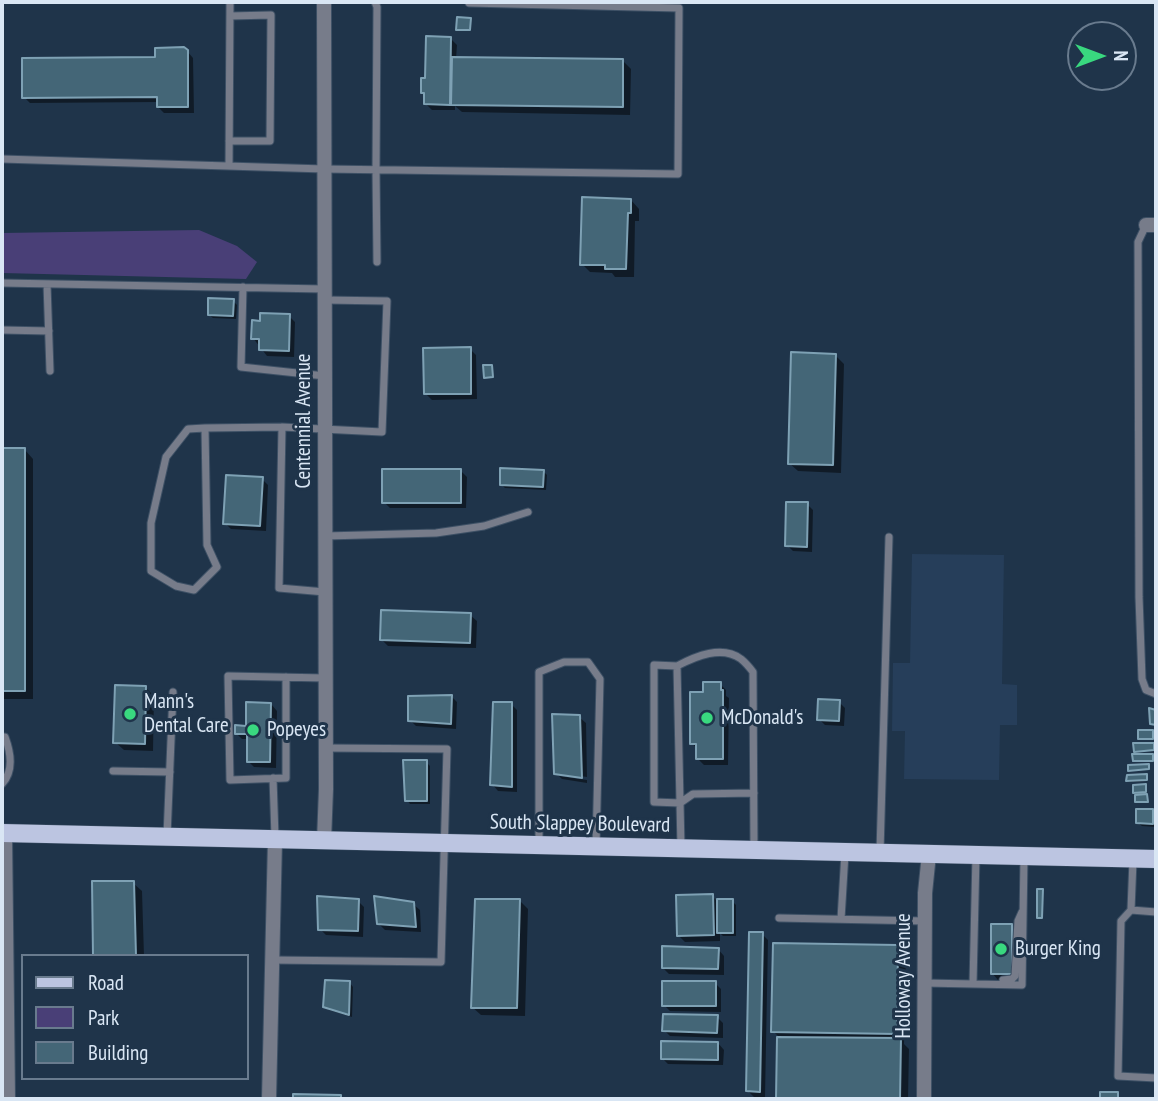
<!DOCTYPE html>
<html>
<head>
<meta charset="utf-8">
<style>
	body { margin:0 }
	#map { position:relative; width:1158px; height:1101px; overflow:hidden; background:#1f344a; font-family:"PT Sans Narrow",sans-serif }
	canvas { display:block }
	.frame { position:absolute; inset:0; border:4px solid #d9e6f4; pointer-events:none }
	.legend { position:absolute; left:21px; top:954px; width:228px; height:126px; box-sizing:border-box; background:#1f344a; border:2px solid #697b8e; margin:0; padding:9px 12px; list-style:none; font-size:21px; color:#d9e6f4 }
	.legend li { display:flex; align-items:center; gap:14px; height:35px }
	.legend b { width:35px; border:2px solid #697b8e }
	.north { position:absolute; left:1067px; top:21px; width:70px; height:70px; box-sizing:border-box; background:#1f344a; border:2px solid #697b8e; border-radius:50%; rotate:90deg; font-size:19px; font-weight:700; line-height:28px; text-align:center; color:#d9e6f4 }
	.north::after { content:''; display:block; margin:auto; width:24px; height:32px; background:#39d87f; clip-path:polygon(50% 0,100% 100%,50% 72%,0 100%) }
</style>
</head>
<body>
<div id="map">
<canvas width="1158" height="1101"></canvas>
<div class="frame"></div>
<ul class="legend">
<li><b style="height:9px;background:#bcc5e1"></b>Road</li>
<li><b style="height:19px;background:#493f77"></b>Park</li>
<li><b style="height:19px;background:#467"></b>Building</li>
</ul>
<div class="north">N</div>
</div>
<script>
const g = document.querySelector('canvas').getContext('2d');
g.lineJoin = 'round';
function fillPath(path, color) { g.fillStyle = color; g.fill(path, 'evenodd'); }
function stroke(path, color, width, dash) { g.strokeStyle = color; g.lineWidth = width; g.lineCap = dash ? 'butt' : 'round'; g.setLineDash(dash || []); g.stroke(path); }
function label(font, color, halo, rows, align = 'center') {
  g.font = font + ' "PT Sans Narrow",sans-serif'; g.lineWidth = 6; g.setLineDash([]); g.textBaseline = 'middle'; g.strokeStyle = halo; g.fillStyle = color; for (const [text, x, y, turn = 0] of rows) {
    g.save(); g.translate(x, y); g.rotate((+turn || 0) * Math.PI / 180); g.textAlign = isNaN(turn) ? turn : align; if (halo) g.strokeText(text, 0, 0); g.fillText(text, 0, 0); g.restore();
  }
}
const built = new Path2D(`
	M912 554 1004 555 1002 684 1017 685V725H1000L999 780 904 779 905 731H892L893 663H910Z`);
const green = new Path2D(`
	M199 230 237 246 257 262 246 279 2 273V233Z`);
const shadow = new Path2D(`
	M451 39 457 45 456 59 623 61 631 69 630 115 462 112 455 106V110H432L426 104V95L423 92 426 80Z
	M187 51 193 58 194 113H164L158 107V102L30 103 24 97Z
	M631 200 639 209V221H635L634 277H615L612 273 590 272 582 264Z
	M233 301 237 305 236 319 213 318 209 315Z
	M289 316 295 322 294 357 267 356 253 338Z
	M470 349 476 355 477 399 432 400 426 394Z
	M835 355 844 364 841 473 798 471 789 463Z
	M2 450H25L33 459V699H2Z
	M461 471 467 477 466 508H390L384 502Z
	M543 471 547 475 546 490 505 488 502 485Z
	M262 479 268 485 266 531 231 529 225 523Z
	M807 504 813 510 812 552 793 551 787 545Z
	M470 615 477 621 476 648 388 646 382 640Z
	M720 684 726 690V696L729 698 728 765H704L698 759V750L692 743Z
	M146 688 154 696 153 751 124 750 115 742Z
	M451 696 457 702 456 729 416 726 410 720Z
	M839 702 845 708 844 726 825 725 819 719Z
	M271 704 277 711 276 768 254 767 248 761 249 739H242L236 733 247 727Z
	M511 704 517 710V792L498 791 492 784Z
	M579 717 586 723 587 777 559 773V776L587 780V783L562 779 556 773Z
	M426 762 430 766V804H410L407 800Z
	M1147 775 1148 781 1129 782 1128 781Z
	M1146 786 1147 793H1143L1148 797V802H1138L1137 801 1139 797 1135 793Z
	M1152 810 1156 814V827L1142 826 1138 823Z
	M133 883 142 891 144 956H95Z
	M712 896 717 901H732L736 905V936H723L720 933V941L685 942 679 936Z
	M358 901 364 907 363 937 326 935 320 929Z
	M520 901 528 909 525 1016 481 1015 472 1007Z
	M413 904 420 910 421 932 385 930 378 923Z
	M1011 926 1017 932V980H998L992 973Z
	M762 934 768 940 765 1097H754L748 1091Z
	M897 947 906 956 904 1044 909 1049 908 1099H778L779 1037 773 1031Z
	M718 949 724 956V975L669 974 663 968Z
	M350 983 353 987 352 1017 329 1010 325 1006Z
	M715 983 721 989V1012L670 1011 664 1005Z
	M717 1017 723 1023V1038L670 1036 664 1030Z
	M718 1043 724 1050 723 1065 668 1064 662 1058Z`);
const building = new Path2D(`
	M457 17 471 18 470 30H456Z
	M426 36 451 37 450 105 424 104V93H421V78H425Z
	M184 47 188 50V107H157V97L22 98V58L155 57V48Z
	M452 57 623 59V107L451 105Z
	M582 197 631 199V213H628L626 269H605V265H580Z
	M208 298 234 299 233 316 208 315Z
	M260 313 290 314 289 351 259 350V339H251L252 320 260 321Z
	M471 347V394H424L423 348Z
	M791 352 836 354 833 465 788 464Z
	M483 365H492L493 377 484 378Z
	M2 448H25V691H2Z
	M500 468 544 470 543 487 500 485Z
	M382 469H461V503H382Z
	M226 475 263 477 260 526 223 524Z
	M786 502H808L807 547 785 546Z
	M381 610 471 613 470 643 380 640Z
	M703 682H721V690H723V759H696V744H690V692H703Z
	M115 685 146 686 145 744 113 743Z
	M452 695 451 724 408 721V696Z
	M818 699 840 700 839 721 817 720Z
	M246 702 271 703 270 762H247V734H235V725L246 726Z
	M493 702H512V787L490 785Z
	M1149 708 1156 710V725L1150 724Z
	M552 714 580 715 582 778 554 774Z
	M1138 730H1153V739H1138Z
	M1133 743H1154V750L1134 752Z
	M1132 754H1153V761H1133Z
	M403 760H427V801H405Z
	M1149 764V769L1128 771V765Z
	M1147 774V780L1126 781 1127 775Z
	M1146 784V792L1133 793V785Z
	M1147 794 1148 802H1135V795Z
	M1136 809H1153V824L1136 823Z
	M92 881H134L136 956H93Z
	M1037 889H1043L1042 918H1037Z
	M713 894 714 935 677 936 676 895Z
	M317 896 359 899 358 931 318 930Z
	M374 896 414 902 416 927 377 924Z
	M475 899H520L517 1008H471Z
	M717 899H733V933H717Z
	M991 924H1012V974H991Z
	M749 932H763L760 1092 746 1091Z
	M773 943 898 945 897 1034 771 1032Z
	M662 946 719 948 718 969 662 968Z
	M325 980 350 981 349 1015 323 1007Z
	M662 981H716V1006H662Z
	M663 1014 718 1015 717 1033 662 1031Z
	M777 1037 901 1038 900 1099H776Z
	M661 1041 718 1042V1060L661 1059Z
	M1100 1092H1118V1099H1100Z
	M293 1094 341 1095V1099H293Z`);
const service = new Path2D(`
	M375 2 377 7 376 170 377 262
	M229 141H270L271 15 230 16
	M2 159 324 169 678 174 679 8 469 3
	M229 166 230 2
	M1146 225 1138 242 1139 597 1142 679 1146 690 1156 694
	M2 283 324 289
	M47 284 50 371
	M243 287 241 367 325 376
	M2 330 49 331
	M205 428 188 429 166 457 151 523V571L176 586 194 590 217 567 207 545 205 428 282 427
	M326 536 436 533 484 526 528 512
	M325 592 279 588 282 427 382 432 387 301 325 300
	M677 666 654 665V802L680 803 693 794 754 793
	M286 677V778L230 780 228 676 325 678
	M2 737H5C11 753 14 771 2 784
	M113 771 170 772
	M273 778 275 837
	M167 836 173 692
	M539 845V672L564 662H588L600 679 596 846
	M681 848 677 666C696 656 722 645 741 659 746 663 750 668 753 672L754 850
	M880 852 889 537
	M1133 860 1131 910 1156 912
	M1131 910 1121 921 1118 1076 1156 1078
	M779 918 924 921
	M841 919 845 853
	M273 960 441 962 447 749 326 748
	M1003 980 1012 979 1015 976 1018 921 1022 912
	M925 983 1022 985 1024 857
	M973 984 976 855`);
const minor = new Path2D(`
	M1146 225H1156
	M5 833 8 1099
	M324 841 326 789 324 2
	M269 1099 275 840
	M924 1099 925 893 929 854`);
const primary = new Path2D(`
	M2 833 1156 859`);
const markers = [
	[130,714,7,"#39d87f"],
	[707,718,7,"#39d87f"],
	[253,730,7,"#39d87f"],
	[1001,949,7,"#39d87f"]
];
const streetNames = [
	["Centennial Avenue",304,421,-90],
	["South Slappey Boulevard",580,824,1],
	["Holloway Avenue",904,976,-90]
];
const poiNames = [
	["Mann's",144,702],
	["Dental Care",144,726],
	["McDonald's",721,718],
	["Popeyes",267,730],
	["Burger King",1015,949]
];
fillPath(built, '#263e5a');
fillPath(green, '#493f77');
fillPath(shadow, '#0007');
fillPath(building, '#467');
stroke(building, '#7ea1b4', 2);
stroke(service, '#3d5065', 9);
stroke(minor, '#3d5065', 16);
stroke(primary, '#3d5065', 19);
stroke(service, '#777c8a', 7);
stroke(minor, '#777c8a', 14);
stroke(primary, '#bcc5e1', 18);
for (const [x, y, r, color] of markers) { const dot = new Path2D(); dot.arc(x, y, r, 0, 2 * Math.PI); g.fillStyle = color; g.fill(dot); stroke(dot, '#1f344a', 2.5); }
label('21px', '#d9e6f4', '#1f344a', streetNames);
label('21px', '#d9e6f4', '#1f344a', poiNames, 'left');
</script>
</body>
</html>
